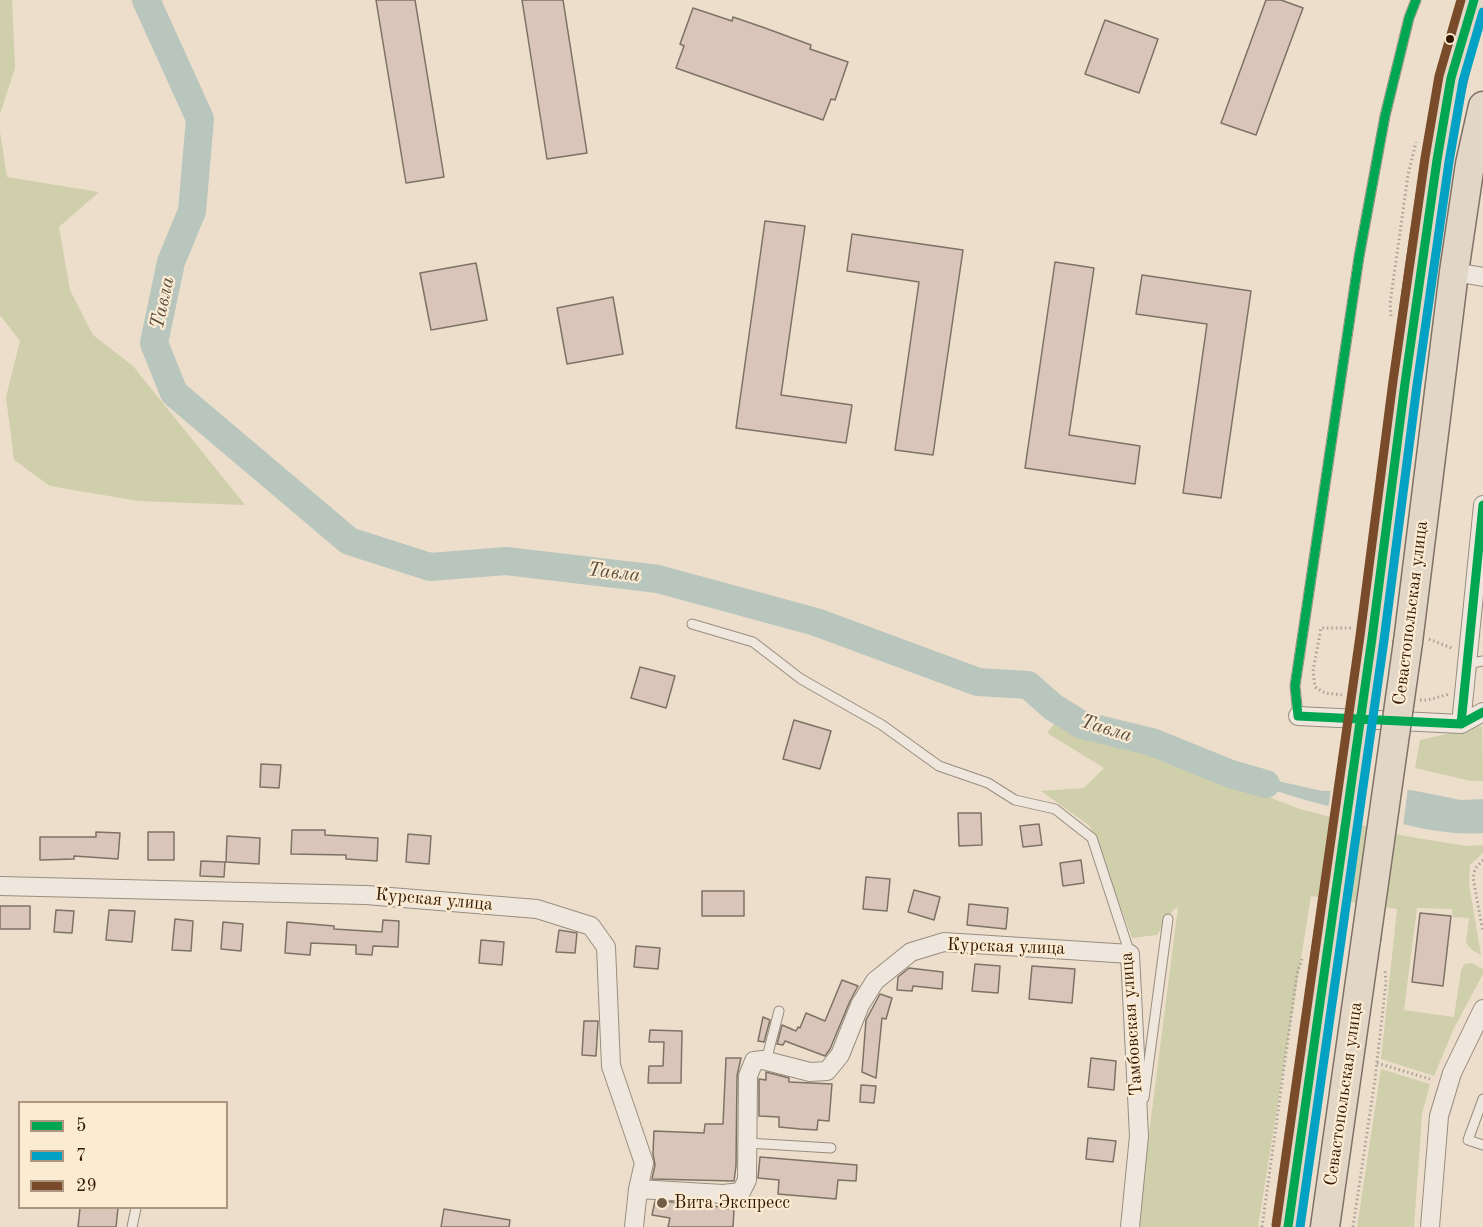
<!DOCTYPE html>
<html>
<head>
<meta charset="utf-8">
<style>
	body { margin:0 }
	#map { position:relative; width:1483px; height:1227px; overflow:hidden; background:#ecdeca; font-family:"Old Standard TT",serif }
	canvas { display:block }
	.legend { position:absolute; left:18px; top:1101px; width:210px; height:108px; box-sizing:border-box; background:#fcebd3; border:2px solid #ac967f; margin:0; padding:8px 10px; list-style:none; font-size:18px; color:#331702 }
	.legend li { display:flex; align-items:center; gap:12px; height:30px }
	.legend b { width:30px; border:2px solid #ac967f }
</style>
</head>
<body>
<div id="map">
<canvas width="1483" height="1227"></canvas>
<ul class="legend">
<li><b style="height:8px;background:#00a651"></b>5</li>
<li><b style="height:8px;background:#03a2c4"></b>7</li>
<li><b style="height:8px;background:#7a4b2a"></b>29</li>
</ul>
</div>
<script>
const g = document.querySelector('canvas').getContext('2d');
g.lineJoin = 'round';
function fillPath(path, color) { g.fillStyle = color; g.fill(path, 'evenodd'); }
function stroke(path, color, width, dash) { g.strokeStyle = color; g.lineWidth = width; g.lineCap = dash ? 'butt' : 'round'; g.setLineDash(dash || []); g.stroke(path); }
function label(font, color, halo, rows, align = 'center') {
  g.font = font + ' "Old Standard TT",serif'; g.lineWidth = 4.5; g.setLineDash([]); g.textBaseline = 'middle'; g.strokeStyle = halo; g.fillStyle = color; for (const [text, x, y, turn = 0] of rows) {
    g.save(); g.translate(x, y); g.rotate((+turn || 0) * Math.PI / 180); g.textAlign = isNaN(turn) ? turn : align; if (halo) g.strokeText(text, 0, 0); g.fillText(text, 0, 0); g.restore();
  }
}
const green = new Path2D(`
	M0 0H12L15 68 0 114Z
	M0 132 7 177 99 192 59 227 70 290 93 335 133 366 245 505 138 501 50 486 14 460 6 397 20 341 0 315Z
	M1055 723 1162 756 1300 809 1405 836 1466 846 1483 845V853L1470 865 1469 884 1481 955 1472 950 1466 943 1469 918 1453 917 1452 909 1417 908 1404 1010 1454 1017 1461 971 1464 964 1472 963 1483 969V974L1454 1028 1434 1076 1381 1059 1397 909 1311 896 1258 1227H1137L1178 907 1173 910 1157 935 1132 938 1090 826 1041 791 1084 788 1104 768 1047 733Z
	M1482 726 1483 781H1471L1415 768 1420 740Z
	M1381 1069 1430 1084 1422 1114 1414 1227H1357Z`);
const water = new Path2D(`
	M1231 774 1269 779 1322 791 1411 790 1461 800 1483 799V833C1449 836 1415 827 1382 819 1330 807 1280 795 1231 774Z`);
const pier = new Path2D(`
	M1408 787 1403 827 1328 810 1331 788Z`);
const river = new Path2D(`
	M146 0 200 119 192 211 171 262 154 343 174 393 349 541 430 567 506 561 658 579 816 622 978 682 1028 685 1053 707 1082 725 1152 742 1231 774 1266 784`);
const building = new Path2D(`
	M376 0H415L444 177 406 183Z
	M522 0H563L587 153 547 159Z
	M1266 0H1281L1303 8 1256 135 1221 123Z
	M693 8 732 21 733 17 765 28 811 45 810 49 848 62 835 100 831 99 823 120 676 68 684 46 680 44Z
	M1105 20 1158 39 1139 93 1085 74Z
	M765 221 805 226 781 395 852 405 846 443 736 428Z
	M852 234 963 250 933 455 895 450 919 282 847 271Z
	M1055 262 1094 268 1069 435 1140 446 1135 484 1025 468Z
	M476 263 487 320 431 330 420 273Z
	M1142 275 1251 291 1221 498 1183 493 1207 324 1136 314Z
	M613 297 623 354 567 364 557 308Z
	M640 667 675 676 666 708 631 698Z
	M794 720 831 731 820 769 783 759Z
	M261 764 281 765 279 788 260 787Z
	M958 813H981L982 845 959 846Z
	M1039 824 1042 845 1023 847 1020 826Z
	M292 830H325V835L378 838 377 861 346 859V855L291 854Z
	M96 832 120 833 118 859 74 856V859L40 860V837H96Z
	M148 832H174V860H148Z
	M408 834 431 836 429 864 406 862Z
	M227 836 260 838 259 864 226 862Z
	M1081 860 1084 883 1063 886 1060 863Z
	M201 861 225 862 224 877 200 876Z
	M866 877 890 879 887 911 863 909Z
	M914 890 940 897 934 920 908 912Z
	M702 891H744V916H702Z
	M969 904 1008 908 1006 929 967 925Z
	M0 906H30V929H0Z
	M56 910 74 911 72 933 54 932Z
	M109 910 135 911 132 942 106 940Z
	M1420 913 1451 916 1443 986 1412 982Z
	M175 919 193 921 191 951 172 950Z
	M383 920 399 921 398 947 373 946 372 955 356 954V945L311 943 310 955 285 953 287 922 334 926V929L382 932Z
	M223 922 243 924 241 951 221 949Z
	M559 930 577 933 575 953 556 952Z
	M481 940 504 942 502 965 479 963Z
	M636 946 660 948 658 969 634 967Z
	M975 964 1000 966 998 993 972 991Z
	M1032 966 1075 969 1072 1003 1029 999Z
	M909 968 943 972 942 989 913 986 912 991 897 990 898 977Z
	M842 980 858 986 850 1001 830 1049 825 1056 785 1041 783 1045 777 1044 782 1025 796 1031 798 1027 800 1028 806 1013 825 1021Z
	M880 994 892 998 886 1019 882 1018 876 1078 862 1072 866 1020Z
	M763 1017 770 1020 764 1042 758 1041Z
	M584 1021H598L596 1056 582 1055Z
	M650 1030 682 1031 681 1083H648L649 1066H663L664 1042H649Z
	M726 1058H741L737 1076 736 1166 734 1181 652 1179 655 1165 653 1154 654 1131 704 1133 705 1124H723Z
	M1091 1058 1116 1061 1114 1090 1088 1087Z
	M766 1072 789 1078V1082L832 1084 829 1121 818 1120 817 1130 800 1129 779 1127V1117L759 1116V1079L766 1080Z
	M861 1085 876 1086 874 1103 860 1102Z
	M1088 1138 1116 1141 1113 1162 1086 1159Z
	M760 1157 857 1165 856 1181 838 1180 836 1199 778 1194 779 1180 758 1178Z
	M655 1201 704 1204 734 1210 733 1227H668L670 1218 652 1215Z
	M80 1208H118L116 1227H78Z
	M444 1209 510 1220 509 1227H441Z`);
const path = new Path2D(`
	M1391 316 1390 304 1408 175 1416 142
	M1429 639 1454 649
	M1342 695 1325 693 1315 687 1313 671 1321 628H1351
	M1420 700H1428L1449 694
	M1483 860 1475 869 1473 878 1483 932
	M1377 1063 1433 1080
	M1262 1227 1297 974 1302 959
	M1353 1227 1375 1079 1386 982 1385 970`);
const lane = new Path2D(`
	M692 624 753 642 801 679 882 725 939 766 988 783 1015 800 1055 809 1092 838 1130 954
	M1467 664 1483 661
	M1298 716 1295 686 1359 257 1385 116 1409 18 1416 0
	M766 1061 779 1011
	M1144 1098 1168 919
	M1483 1099 1468 1140 1483 1145
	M747 1143 831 1148
	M132 1227 136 1208`);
const street = new Path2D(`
	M1454 272 1483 277
	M1298 716 1461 724 1483 712
	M1461 724 1483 505
	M0 886 366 895 537 909 591 926 606 947 611 1066 644 1163 638 1189 634 1227
	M638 1189 723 1194 741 1192 747 1180 748 1076 754 1061 763 1060 810 1072 827 1071 840 1055 860 1005 875 981 911 952 944 942 1130 954 1139 1136 1130 1227
	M1430 1227 1439 1116 1452 1073 1483 1009`);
const primary = new Path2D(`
	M1372 638C1389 509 1404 379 1423 250 1436 164 1447 83 1474 0
	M1408 642 1454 272 1470 164 1483 106
	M1288 1227 1329 934
	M1325 1227 1366 939`);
const primaryBridge = new Path2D(`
	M1329 934 1372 638
	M1366 939 1408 642`);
const bus1 = new Path2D(`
	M1416 0 1409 18 1385 116 1359 257 1295 686 1298 716 1461 724 1483 712
	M1461 724 1483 505
	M1288 1227 1372 638 1405 383 1437 160 1451 78 1474 0`);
const bus2 = new Path2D(`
	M1300 1227 1384 640 1417 385 1449 162 1463 81 1483 12`);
const bus3 = new Path2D(`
	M1276 1225 1360 636 1393 381 1425 158 1439 76 1461 0`);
const markers = [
	[1450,39,5,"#331702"],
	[662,1203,6,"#745d48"]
];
const streetNames = [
	["Севастопольская улица",1411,613,-83],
	["Курская улица",434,900,5],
	["Курская улица",1006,947,2],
	["Тамбовская улица",1132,1024,-94],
	["Севастопольская улица",1344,1094,-82]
];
const poiNames = [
	["Вита Экспресс",674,1203]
];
const waterNames = [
	["Тавла",163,303,-78],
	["Тавла",614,573,7],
	["Тавла",1106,729,17]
];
fillPath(green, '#d0cfac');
fillPath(water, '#b8c6be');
fillPath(pier, '#ecdeca');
stroke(river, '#b8c6be', 28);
fillPath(building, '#d9c5ba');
stroke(building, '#7d7265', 1.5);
stroke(lane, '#988d7f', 11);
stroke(street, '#988d7f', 20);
stroke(primary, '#7d7265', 31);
stroke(path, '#a9a197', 3, [1.5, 3]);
stroke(lane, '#efe7dd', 9);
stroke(street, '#efe7dd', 18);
stroke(primary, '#e2d7c7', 28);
stroke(primaryBridge, '#7d7265', 31, []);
stroke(primaryBridge, '#e2d7c7', 28);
stroke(bus1, '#00a651', 9);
stroke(bus2, '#03a2c4', 9);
stroke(bus3, '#7a4b2a', 9);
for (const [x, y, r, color] of markers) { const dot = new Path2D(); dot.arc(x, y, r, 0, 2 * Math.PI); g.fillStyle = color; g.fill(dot); stroke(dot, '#fcebd3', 2); }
label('18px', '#331702', '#fcebd3', streetNames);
label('18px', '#331702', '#fcebd3', poiNames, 'left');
label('italic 20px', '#5a5042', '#fcebd3', waterNames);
</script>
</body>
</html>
